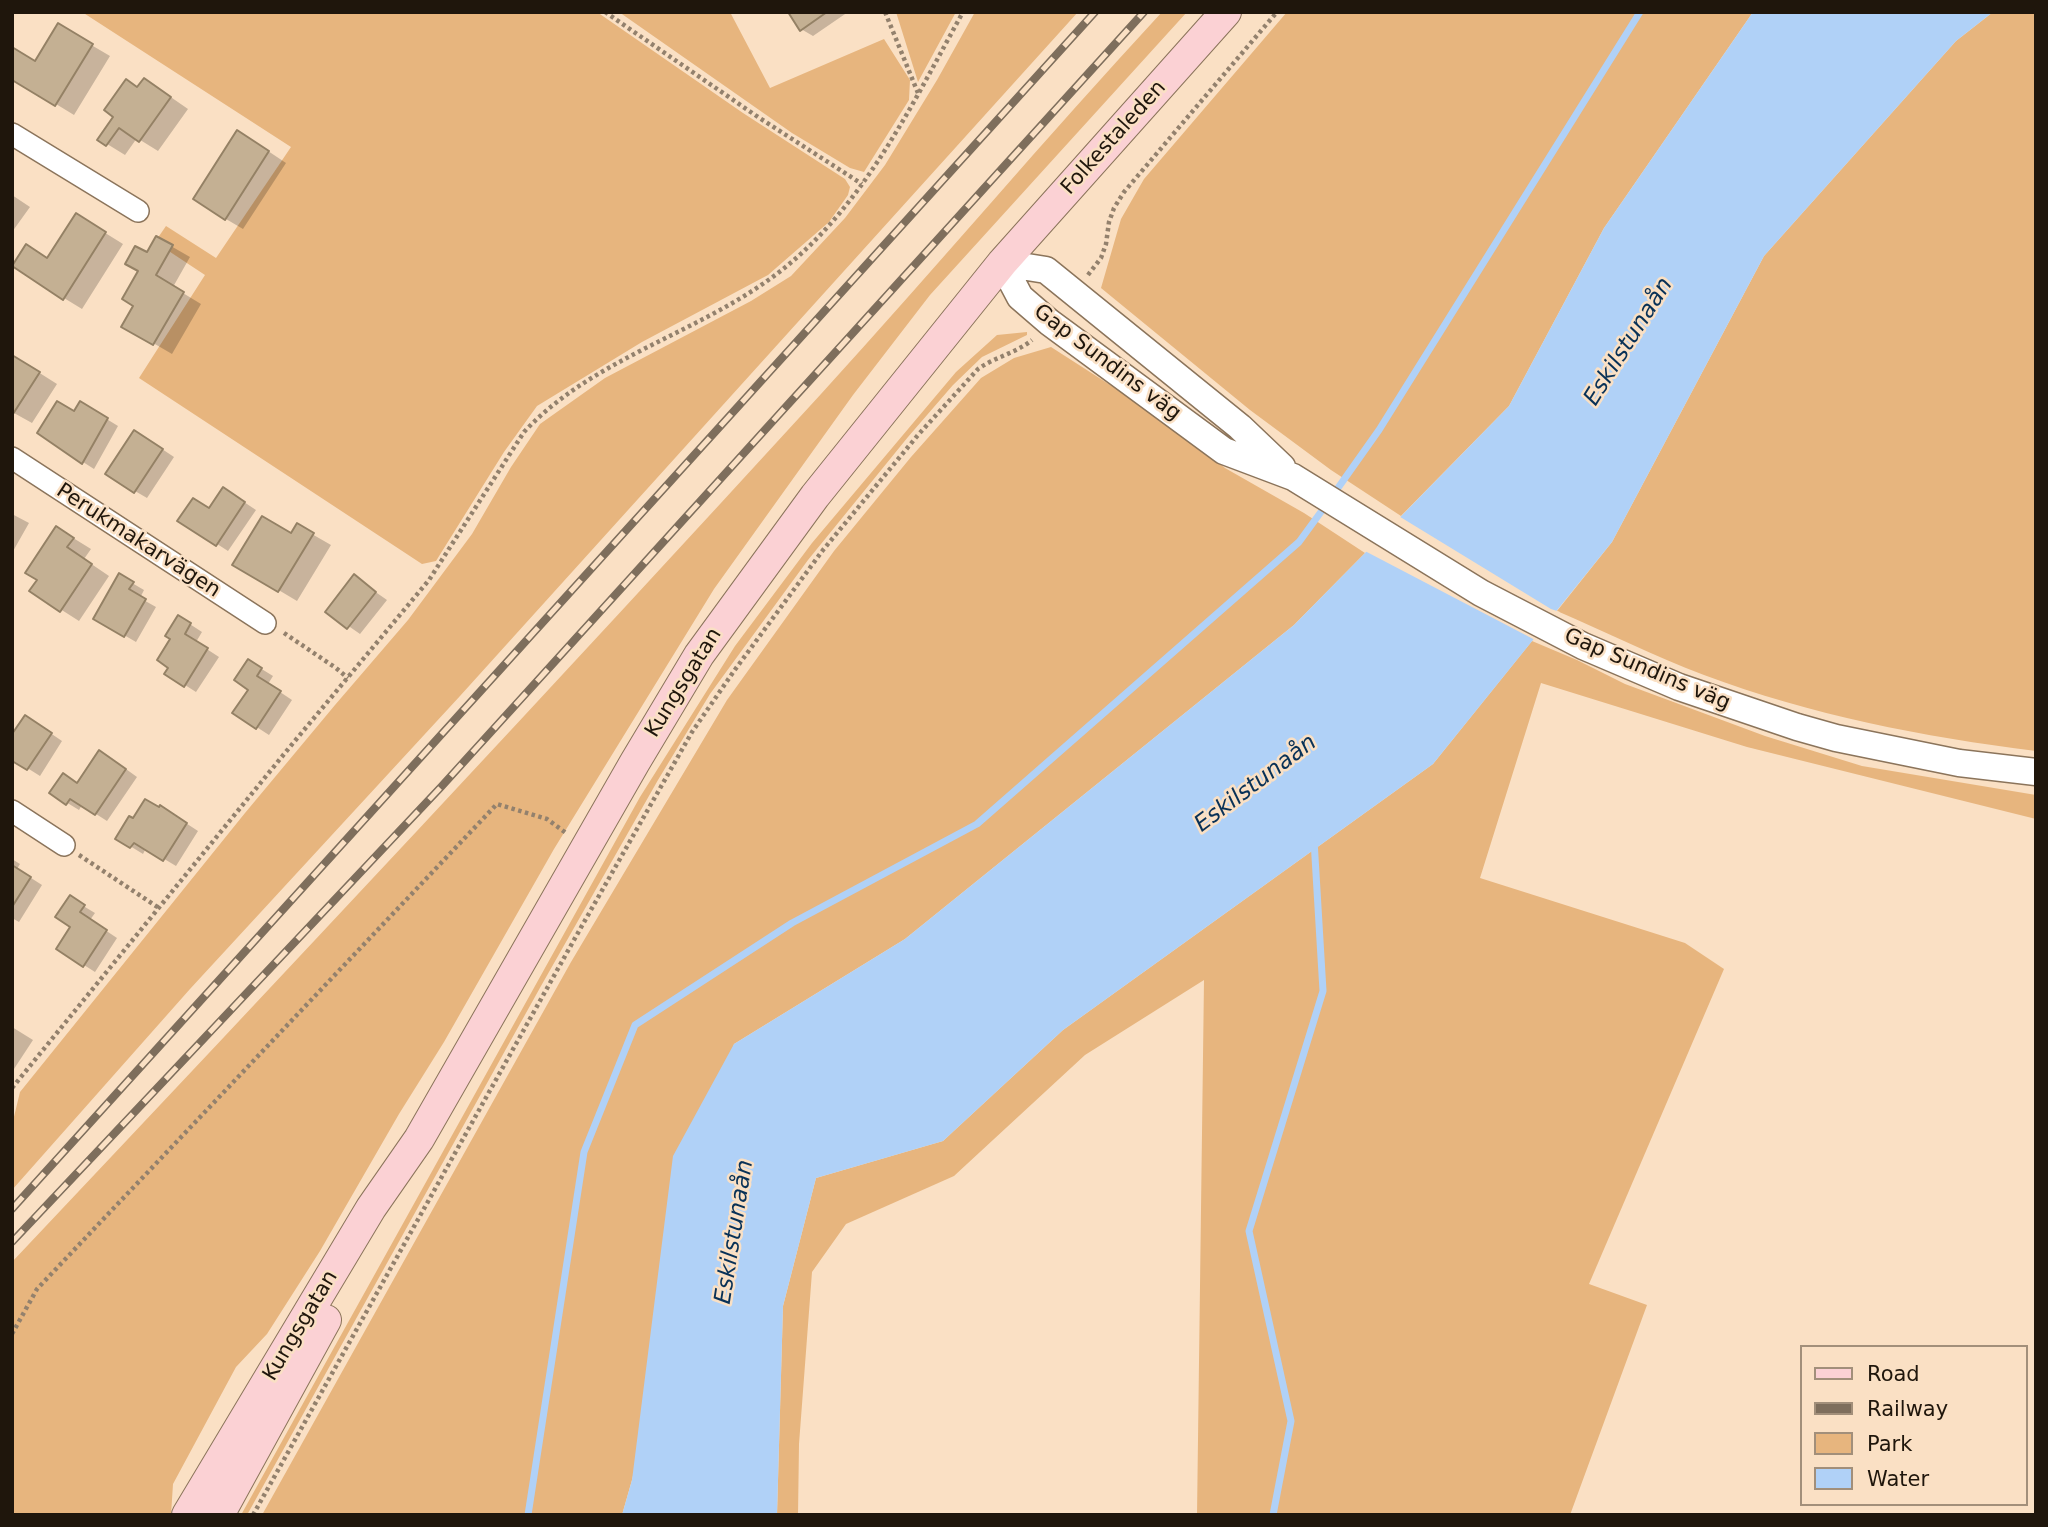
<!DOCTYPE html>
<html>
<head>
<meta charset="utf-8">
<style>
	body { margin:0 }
	#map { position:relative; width:2048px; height:1527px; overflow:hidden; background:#fae0c4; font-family:"DejaVu Sans",sans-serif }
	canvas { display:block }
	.frame { position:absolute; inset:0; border:14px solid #1f160c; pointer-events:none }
	.legend { position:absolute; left:1800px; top:1345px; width:228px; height:161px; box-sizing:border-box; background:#fae0c4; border:2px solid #a28f7a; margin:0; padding:9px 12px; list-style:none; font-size:21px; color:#1f160c }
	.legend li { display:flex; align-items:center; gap:14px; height:35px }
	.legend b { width:35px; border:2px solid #a28f7a }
</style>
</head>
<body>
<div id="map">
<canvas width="2048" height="1527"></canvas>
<div class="frame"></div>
<ul class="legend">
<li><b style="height:9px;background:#fbd1d4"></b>Road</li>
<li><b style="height:9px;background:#7e6e5c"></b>Railway</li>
<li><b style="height:19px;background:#e7b57e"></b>Park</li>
<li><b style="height:19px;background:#b0d1f7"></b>Water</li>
</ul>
</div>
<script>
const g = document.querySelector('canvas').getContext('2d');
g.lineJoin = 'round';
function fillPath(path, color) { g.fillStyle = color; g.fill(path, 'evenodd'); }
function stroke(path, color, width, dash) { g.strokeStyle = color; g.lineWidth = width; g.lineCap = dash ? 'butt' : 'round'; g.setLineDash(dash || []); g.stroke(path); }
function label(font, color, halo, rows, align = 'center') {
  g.font = font + ' "DejaVu Sans",sans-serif'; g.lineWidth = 5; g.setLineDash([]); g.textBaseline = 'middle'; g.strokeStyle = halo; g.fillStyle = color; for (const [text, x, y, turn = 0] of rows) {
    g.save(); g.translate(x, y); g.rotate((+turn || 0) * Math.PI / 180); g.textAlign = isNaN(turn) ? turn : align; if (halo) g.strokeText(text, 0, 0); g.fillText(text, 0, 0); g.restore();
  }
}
const green = new Path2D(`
	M82 12H597L743 113 845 179 850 187 848 195 829 222 768 275 642 342 537 406 504 452 436 561 422 564 139 378 205 275 155 242 166 226 216 258 291 147Z
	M619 12H730L770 88 884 39 910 80 909 100 864 172 850 168 792 133Z
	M896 12H956L918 82Z
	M975 12H1078L460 696 190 989 12 1190V1125L20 1092 245 813 335 705 408 620 472 534 511 467 540 424 605 378 751 301 791 276 845 218 885 165 937 80Z
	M1162 12H1187L930 295 853 395 714 589 554 849 444 1042 399 1114 320 1251 267 1334 236 1367 173 1484 171 1515H12V1262C284 974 554 686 821 394 936 268 1046 137 1162 12Z
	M1287 12H1753L1604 228 1509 406 1401 516 1331 470 1250 410 1101 288 1121 219 1144 179Z
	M1993 12H2036V751C1923 737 1811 715 1704 675 1654 656 1606 632 1557 611L1612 542 1764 256 1956 41Z
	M1027 332V335L982 357 953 385 908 437 808 560 710 694 658 780 541 986 247 1515H241L640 797 735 646 812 543 956 372 997 335Z
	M1051 347 1174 426 1225 468 1304 513 1365 553 1294 625 905 939 734 1044 632 1480 622 1515H262L571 962 727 700 834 551 911 457 981 378 1014 358Z
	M1532 641 1577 660 1625 684 1765 736 1862 766 2036 795V819L1747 747 1541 683 1480 878 1685 943 1724 969 1589 1284 1647 1305 1570 1515H1197L1204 980 1085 1055 954 1176 846 1224 812 1272 799 1444 798 1515H777L783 1306 816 1178 943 1141 1063 1030 1433 764Z`);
const water = new Path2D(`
	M1753 12H1993L1956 41 1764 256 1612 542 1433 764 1063 1030 943 1141 816 1178 783 1306 777 1515H622L632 1480 673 1156 734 1044 905 939 1294 625 1365 553 1509 406 1604 228Z`);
const pier = new Path2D(`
	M1397 515 1551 609 1560 612 1537 641 1363 550Z`);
const shadow = new Path2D(`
	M790 12H848L813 36 801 29Z
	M59 26 110 56 74 115 56 104 36 63Z
	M138 88 162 91 188 109 158 151 137 138 125 155 99 139Z
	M256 143 286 163 243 229 226 219Z
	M12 195 30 207 12 232Z
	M94 226 123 244 82 309 64 298 48 259Z
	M157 238 190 257 173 287 201 304 172 354 124 326 136 305 147 254Z
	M16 358 57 384 32 423 14 413Z
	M92 410 118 426 94 469 83 462 75 414Z
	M147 439 174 457 147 498 135 491Z
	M235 496 256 510 228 551 180 520 210 510Z
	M12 514 29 523 12 553Z
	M298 526 331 545 297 601 235 564 292 536Z
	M57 528 91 549 84 559 109 576 79 621 32 591 39 580Z
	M120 576 144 590 140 598 156 607 136 642 95 618Z
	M354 577 387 600 360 634 327 611Z
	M179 617 202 632 196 642 219 657 196 692 185 685 171 667 172 639Z
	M260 668 273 676 268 684 292 700 269 735 235 713 250 689Z
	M37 724 62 741 40 776 13 759Z
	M112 759 137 777 107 821 82 805 79 810 51 793 78 785Z
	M172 814 198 831 176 866 146 848 143 854 117 838 133 821Z
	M12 859 20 864 17 869 42 885 19 922 12 918Z
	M70 898 95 913 90 920 117 938 95 972 84 965 73 926Z
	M12 1027 33 1040 12 1072Z`);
const stream = new Path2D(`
	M1333 495 1379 430 1640 12
	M528 1515 584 1152 635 1025 792 923 977 824 1299 542 1326 505
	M1273 1515 1291 1421 1249 1231 1323 991 1314 840`);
const building = new Path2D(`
	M788 12H827L800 31Z
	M58 23 93 44 55 106 12 80V47L35 61Z
	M144 78 171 97 139 142 119 128 106 146 97 140 113 117 104 110 126 79 137 87Z
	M237 130 269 151 225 220 193 199Z
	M76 213 106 232 63 300 12 266 26 244 47 258Z
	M156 236 173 245 156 275 184 292 153 345 121 327 133 306 122 299 138 271 125 264 135 246 147 252Z
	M12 355 40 372 13 414H12Z
	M57 401 74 411 80 401 108 418 82 464 37 433Z
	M134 430 163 449 134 493 105 474Z
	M223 487 245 502 216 546 177 521 193 498 209 508Z
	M262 516 291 533 297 523 314 533 278 592 232 565Z
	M56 526 74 538 67 547 92 564 60 612 29 591 37 580 25 573Z
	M119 573 134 582 129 589 146 599 124 637 93 619Z
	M354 574 376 592 347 629 325 612Z
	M178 615 191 623 185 634 208 648 184 687 164 674 168 668 157 660 170 639 165 636Z
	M248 659 262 668 257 676 281 691 256 729 232 713 248 690 234 680Z
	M25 715 52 733 27 770 12 761V734Z
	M99 750 126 769 95 815 70 799 66 805 49 793 63 773 77 783Z
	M145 799 159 807 160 805 187 823 163 861 134 843 130 848 115 839 129 816 133 818Z
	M12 865 31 877 12 907Z
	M70 895 85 905 80 912 107 930 83 967 56 949 70 927 55 917Z`);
const path = new Path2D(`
	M605 12 758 117 862 184
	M885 12 918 93
	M1088 275 1101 258 1106 244 1109 222 1114 208 1124 192 1277 12
	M284 633 336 668 348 678
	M79 855 159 908
	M12 1088 289 748 429 580 524 432C590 361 689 336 767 281 859 217 910 108 963 12
	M12 1334 37 1289 497 804 547 819 566 833
	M253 1515 579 931 692 732 734 671 823 550 918 435 978 369C995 357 1016 353 1032 340`);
const minor = new Path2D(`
	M12 134 138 211
	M12 458 265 623
	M12 811 64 845`);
const tertiary = new Path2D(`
	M1002 263 1020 297 1049 322 1224 451 1293 477 1481 593 1583 646 1679 687 1797 727 1836 738 1959 763 2036 772
	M1002 263 1046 270 1240 427 1282 467`);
const secondary = new Path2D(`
	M187 1515 371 1208 419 1139 635 762 699 655 815 496 1002 263 1226 12
	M219 1515 326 1320`);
const rail = new Path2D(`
	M12 1209 1095 12
	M12 1242 441 787 1144 12`);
const streetNames = [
	["Folkestaleden",1114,138,-48],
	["Gap Sundins väg",1107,363,37],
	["Perukmakarvägen",138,541,33],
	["Gap Sundins väg",1647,670,23],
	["Kungsgatan",684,683,-58],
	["Kungsgatan",301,1326,-59]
];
const waterNames = [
	["Eskilstunaån",1629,342,-58],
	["Eskilstunaån",1256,784,-37],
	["Eskilstunaån",735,1232,-81]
];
fillPath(green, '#e7b57e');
fillPath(water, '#b0d1f7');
fillPath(pier, '#fae0c4');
fillPath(shadow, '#0003');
stroke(stream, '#b0d1f7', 7);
fillPath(building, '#c4b093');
stroke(building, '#948165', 2);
stroke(minor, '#8b745b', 24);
stroke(tertiary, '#8b745b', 29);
stroke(secondary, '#8b745b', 32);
stroke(path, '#93816d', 4.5, [3.5, 3.5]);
stroke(minor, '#fff', 21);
stroke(tertiary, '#fff', 26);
stroke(secondary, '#fbd1d4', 30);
stroke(rail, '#7e6e5c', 8);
stroke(rail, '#fae0c4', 5, [16]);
label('21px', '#1f160c', '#fae0c4', streetNames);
label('italic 23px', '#083157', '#fae0c4', waterNames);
</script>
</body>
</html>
